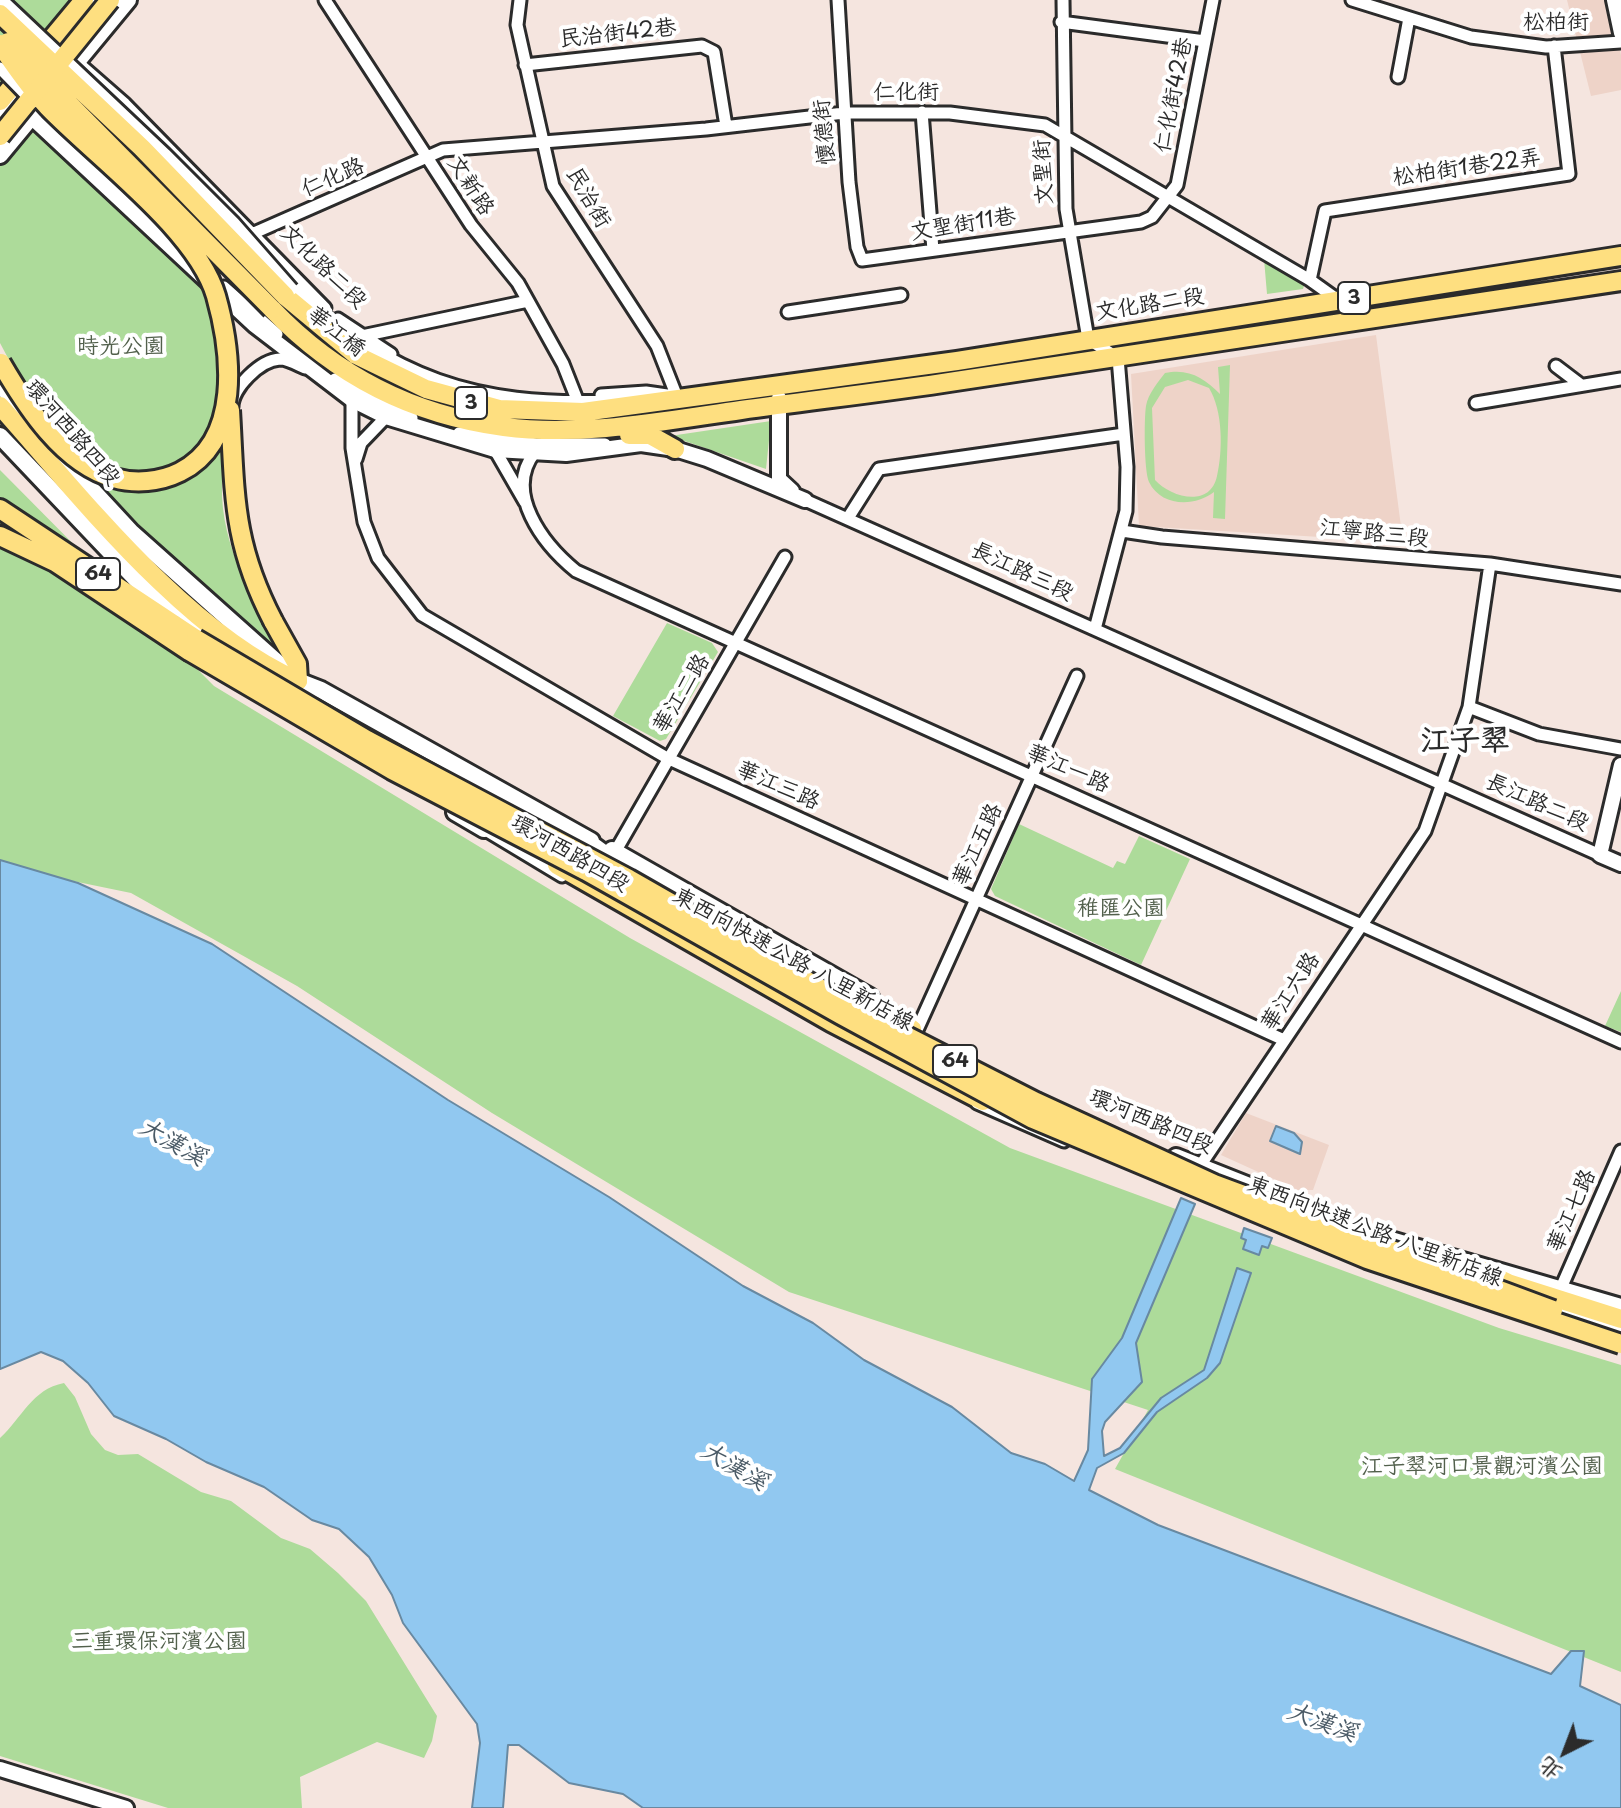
<!DOCTYPE html>
<html>
<head>
<meta charset="utf-8">
<style>
	body { margin:0 }
	#map { position:relative; width:1621px; height:1808px; overflow:hidden; background:#f5e5df; font-family:"Playpen Sans","LXGW WenKai TC",sans-serif }
	canvas { display:block }
	.north { position:absolute; left:1525px; top:1712px; width:80px; height:80px; -webkit-text-stroke:6px #fff; paint-order:stroke; rotate:222deg; font-size:22px; font-weight:700; line-height:32px; text-align:center; color:#2b2b2b }
	.north::after { content:''; display:block; margin:auto; width:28px; height:36px; background:#2b2b2b; clip-path:polygon(50% 0,100% 100%,50% 72%,0 100%) }
</style>
</head>
<body>
<div id="map">
<canvas width="1621" height="1808"></canvas>
<div class="north">北</div>
</div>
<script>
const g = document.querySelector('canvas').getContext('2d');
g.lineJoin = 'round';
function fillPath(path, color) { g.fillStyle = color; g.fill(path, 'evenodd'); }
function stroke(path, color, width, dash) { g.strokeStyle = color; g.lineWidth = width; g.lineCap = dash ? 'butt' : 'round'; g.setLineDash(dash || []); g.stroke(path); }
function label(font, color, halo, rows, align = 'center') {
  g.font = font + ' "Playpen Sans","LXGW WenKai TC",sans-serif'; g.lineWidth = 8; g.setLineDash([]); g.textBaseline = 'middle'; g.strokeStyle = halo; g.fillStyle = color; for (const [text, x, y, turn = 0] of rows) {
    g.save(); g.translate(x, y); g.rotate((+turn || 0) * Math.PI / 180); g.textAlign = isNaN(turn) ? turn : align; if (halo) g.strokeText(text, 0, 0); g.fillText(text, 0, 0); g.restore();
  }
}
const built = new Path2D(`
	M1567 0H1610L1621 55V90L1591 96Z
	M1376 335 1403 542 1139 526 1131 374Z
	M1246 1113 1329 1145 1313 1190H1298L1221 1155Z`);
const green = new Path2D(`
	M0 0H74L0 83Z
	M35 117 212 299 219 322 222 408 205 447 172 472 118 476 87 456 17 375 0 343V164Z
	M1264 259 1305 283 1303 289 1267 294Z
	M1230 365 1225 519 1213 518 1214 492C1195 507 1161 507 1149 482 1144 471 1144 418 1146 406 1148 394 1158 382 1165 373 1189 368 1204 378 1220 394L1218 367ZM1188 380 1209 388C1223 411 1223 450 1217 476 1210 509 1170 497 1155 480L1152 408 1165 387Z
	M229 418C227 440 223 463 222 485 220 547 256 604 283 657L168 555 92 476 161 483Z
	M771 421 766 469 670 436Z
	M0 470 214 686 630 938 1010 1148 1499 1328 1621 1365V1672L1115 1469 1148 1410 789 1292 492 1113 297 986 131 893 0 866Z
	M667 623 712 643 718 652 666 739 660 741 613 716Z
	M1019 824 1113 868 1117 861 1125 864 1139 836 1190 859 1141 965 995 896 991 889Z
	M1621 991V1032L1605 1026Z
	M64 1383 75 1397 91 1434 105 1450 118 1455 138 1454 201 1492 231 1501 281 1538 310 1549 338 1573 366 1601 437 1716 432 1741 424 1758 377 1742 300 1777 302 1808H168L0 1756V1438C22 1418 32 1389 64 1383Z`);
const water = new Path2D(`
	M0 860 78 883 212 944 448 1100 609 1197 743 1286 813 1323 864 1360 952 1407 1011 1453 1045 1464 1074 1481 1088 1450 1092 1379 1122 1338 1181 1198 1195 1204 1136 1343 1142 1382 1105 1422 1102 1431 1104 1456 1120 1448 1161 1398 1204 1370 1237 1268 1251 1273 1220 1363 1207 1378 1157 1412 1124 1453 1097 1468 1089 1490 1158 1525 1551 1674 1571 1651H1584L1580 1686 1621 1705V1808H643L623 1794 569 1783 519 1745H508L503 1808H472L480 1743 477 1724 403 1623 392 1595 369 1557 339 1529 312 1520 264 1487 206 1462 166 1439 114 1416 88 1383 63 1361 41 1352 0 1369Z
	M1276 1126 1294 1133 1302 1142 1300 1154 1270 1141Z
	M1244 1228 1272 1238 1268 1248 1262 1246 1259 1255 1243 1249 1246 1240 1241 1238Z`);
const minor = new Path2D(`
	M325 0 471 225 518 283 563 364 576 397
	M520 0 517 25 553 186 657 346 677 397H670
	M838 0 849 182 857 247 862 260 1141 222 1152 217 1177 185 1213 0
	M1063 0 1066 209 1088 339 1118 358 1127 467 1126 511 1095 629
	M1352 0 1471 37 1546 47 1621 42
	M1061 22 1205 41
	M77 62 125 104 325 308
	M525 65 702 46 714 52 726 126
	M1398 77 1409 18
	M922 112 933 250
	M89 157 170 238
	M254 233 443 150 706 129 844 113H950L1045 125 1310 280 1338 300
	M1310 280 1325 211 1569 174 1554 46
	M224 287 277 334
	M292 289C396 378 472 406 609 401
	M788 312 901 295
	M338 319 391 354
	M362 336 528 301
	M1556 366 1581 385
	M335 379 412 418
	M601 395 646 392 667 395
	M352 400V448L364 522 378 558 422 615 667 758 1284 1040
	M1476 403 1621 379
	M232 407C232 388 260 360 280 359 288 359 298 365 305 368
	M459 433 536 444H605
	M495 450 525 502
	M535 452C503 492 543 544 576 571L1621 1042
	M356 459 361 443 386 417
	M805 500 1600 855
	M848 518 879 469 1124 434
	M1122 531 1162 537 1490 564 1621 584
	M165 598 204 632
	M1469 707 1539 734 1621 749
	M484 829 562 876
	M615 852 785 557
	M916 1032 1077 676
	M977 1103 1064 1141
	M1196 1172 1425 831 1469 707 1490 564
	M1561 1288 1621 1151`);
const tertiary = new Path2D(`
	M1614 0 1621 33
	M31 117 254 325 352 400 386 417 495 450 566 454 641 444 675 449 707 459 805 500
	M779 398V479L792 491
	M1621 765 1600 855 1621 864
	M0 1769 126 1808`);
const secondary = new Path2D(`
	M47 61 96 0
	M0 118 32 79
	M0 155 128 0
	M0 381 18 410 131 532 298 681 321 690 591 841
	M0 436 170 615
	M455 812 484 829
	M583 838 620 865
	M612 850 870 997
	M1176 1157 1307 1209
	M1377 1236 1621 1307
	M1554 1312 1621 1334`);
const primary = new Path2D(`
	M285 296 356 355 426 389 499 409 583 412 957 361 1621 256
	M272 309C335 375 413 415 504 427 582 437 664 421 741 410 813 400 885 392 956 381 1177 346 1400 316 1621 281
	M629 435H650L675 449
	M273 621 297 664 298 681`);
const trunk = new Path2D(`
	M0 101 84 0
	M0 406C81 497 186 632 298 681
	M0 509 196 639
	M0 536 55 562 189 651
	M557 865 831 1022 983 1101
	M853 996 912 1029
	M1468 1264 1508 1283 1621 1319`);
const minorBridge = new Path2D(`
	M2 0 165 154 234 223 292 289
	M0 68 33 102`);
const primaryBridge = new Path2D(`
	M0 14 142 148 285 296
	M8 42 272 309
	M0 44C14 65 30 88 48 107 96 157 197 230 216 296 232 353 242 441 180 472 160 482 135 484 114 478 63 464 26 406 1 363
	M230 410C235 494 232 542 273 621`);
const trunkBridge = new Path2D(`
	M0 136 110 0
	M196 639 367 740 629 879 879 1022 1036 1102 1214 1184 1553 1310
	M189 651 392 770 586 871 841 1015 1033 1119 1367 1259 1621 1344`);
const shields = [
	[1354,298,32],
	[471,403,32],
	[98,574,44],
	[955,1061,44]
];
const shieldNames = [
	["3",1354,298],
	["3",471,403],
	["64",98,574],
	["64",955,1061]
];
const streetNames = [
	["松柏街",1556,23],
	["民治街42巷",618,34,-6],
	["仁化街",906,93],
	["仁化街42巷",1174,95,-79],
	["懷德街",825,132,-95],
	["松柏街1巷22弄",1467,168,-8],
	["文聖街",1044,172,-93],
	["仁化路",333,178,-23],
	["文新路",470,186,57],
	["民治街",588,198,60],
	["文聖街11巷",963,225,-9],
	["文化路二段",323,267,44],
	["文化路二段",1150,305,-9],
	["華江橋",336,332,38],
	["環河西路四段",72,433,49],
	["江寧路三段",1374,534,6],
	["長江路三段",1022,572,25],
	["華江二路",682,694,-59],
	["華江一路",1068,769,24],
	["華江三路",778,786,24],
	["長江路二段",1537,803,24],
	["華江五路",978,845,-65],
	["環河西路四段",570,854,30],
	["東西向快速公路 八里新店線",793,960,29],
	["華江六路",1291,992,-57],
	["環河西路四段",1151,1122,23],
	["華江七路",1572,1211,-66],
	["東西向快速公路 八里新店線",1375,1232,21]
];
const parkNames = [
	["時光公園",121,347],
	["稚匯公園",1121,909],
	["江子翠河口景觀河濱公園",1482,1467],
	["三重環保河濱公園",159,1642]
];
const waterNames = [
	["大漢溪",172,1143,29],
	["大漢溪",734,1467,30],
	["大漢溪",1322,1723,20]
];
const districtNames = [
	["江子翠",1465,742]
];
fillPath(built, '#eed3c8');
fillPath(green, '#addb9a');
fillPath(water, '#91c8f0');
stroke(water, '#6889a1', 2);
stroke(minor, '#2b2b2b', 17);
stroke(tertiary, '#2b2b2b', 20);
stroke(secondary, '#2b2b2b', 22);
stroke(primary, '#2b2b2b', 24);
stroke(trunk, '#2b2b2b', 24);
stroke(minor, '#fff', 11);
stroke(tertiary, '#fff', 14);
stroke(secondary, '#fff', 16);
stroke(primary, '#fedf80', 18);
stroke(trunk, '#fedf80', 18);
stroke(minorBridge, '#2b2b2b', 17, []);
stroke(primaryBridge, '#2b2b2b', 24, []);
stroke(trunkBridge, '#2b2b2b', 24, []);
stroke(minorBridge, '#fff', 11);
stroke(primaryBridge, '#fedf80', 18);
stroke(trunkBridge, '#fedf80', 18);
for (const [x, y, w] of shields) { const box = new Path2D(); box.roundRect(x - w / 2, y - 16, w, 32, 6); g.fillStyle = '#fff'; g.fill(box); stroke(box, '#2b2b2b', 2); }
label('bold 20px', '#2b2b2b', null, shieldNames);
label('22px', '#2b2b2b', '#fff', streetNames);
label('22px', '#52604c', '#fff', parkNames);
label('italic 24px', '#4a5a66', '#fff', waterNames);
label('bold 30px', '#2b2b2b', '#fff', districtNames);
</script>
</body>
</html>
